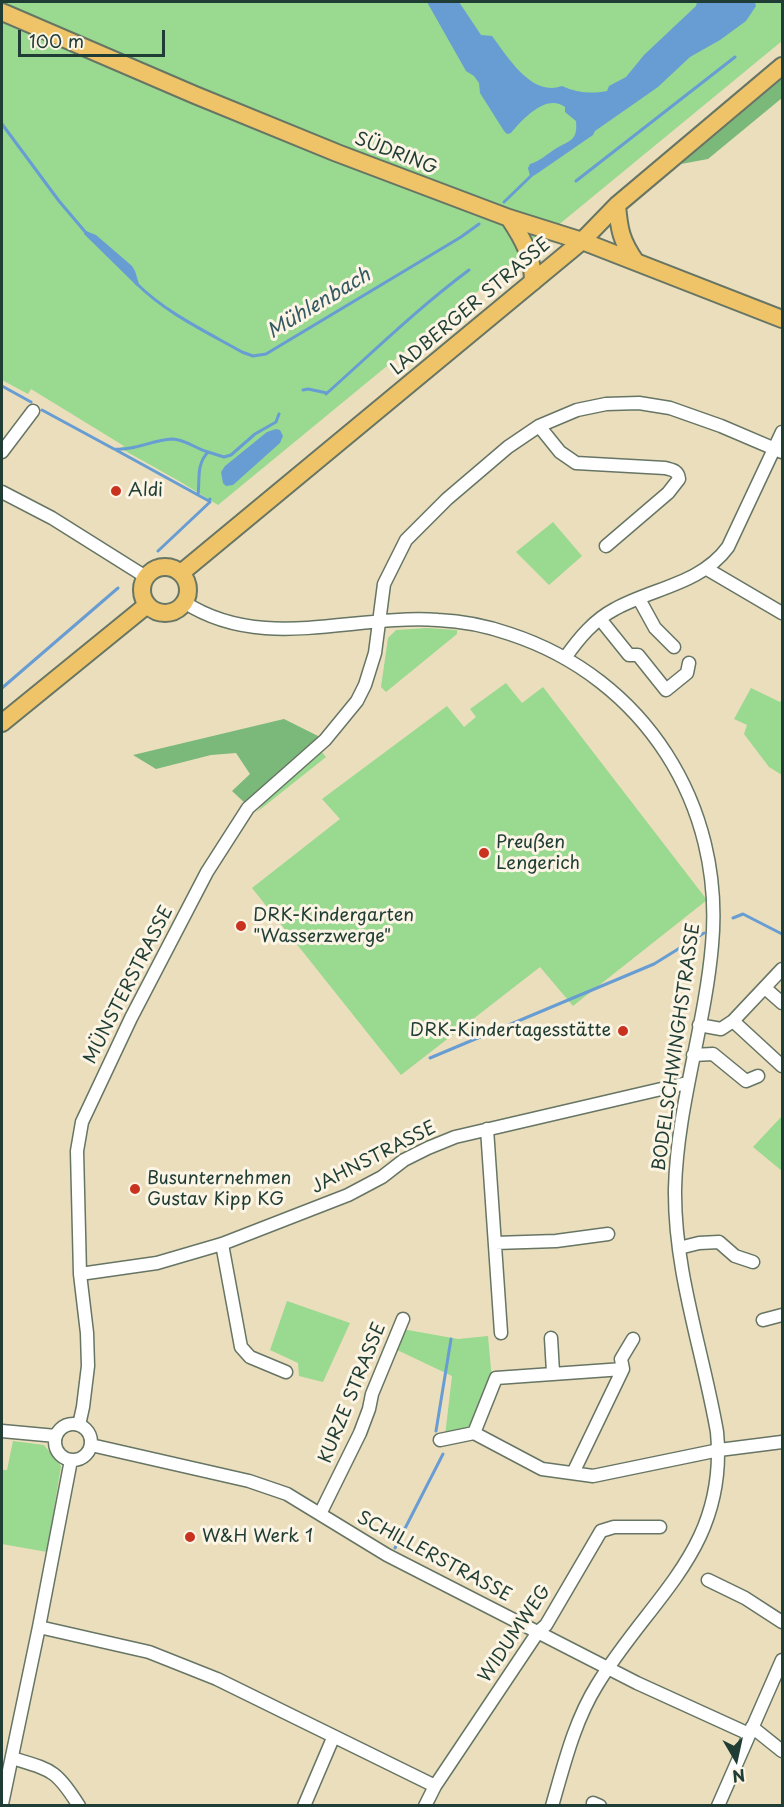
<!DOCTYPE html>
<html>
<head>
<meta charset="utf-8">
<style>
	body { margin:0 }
	#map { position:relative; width:784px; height:1807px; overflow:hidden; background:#ebdebc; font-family:"Playpen Sans",sans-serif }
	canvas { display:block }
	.frame { position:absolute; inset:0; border:3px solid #1f3d34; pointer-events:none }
	.north { position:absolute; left:706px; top:1729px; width:60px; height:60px; -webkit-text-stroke:4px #fcf5e5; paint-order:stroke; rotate:171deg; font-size:16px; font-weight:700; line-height:24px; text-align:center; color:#1f3d34 }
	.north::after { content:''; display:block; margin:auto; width:21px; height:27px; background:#1f3d34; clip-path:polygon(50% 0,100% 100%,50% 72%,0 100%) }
	.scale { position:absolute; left:18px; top:30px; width:147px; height:27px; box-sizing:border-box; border:3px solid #1f3d34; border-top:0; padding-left:8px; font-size:18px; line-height:21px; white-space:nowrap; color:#1f3d34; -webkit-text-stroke:4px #fcf5e5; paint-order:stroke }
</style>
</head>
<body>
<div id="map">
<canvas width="784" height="1807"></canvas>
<div class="frame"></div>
<div class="north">N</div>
<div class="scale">100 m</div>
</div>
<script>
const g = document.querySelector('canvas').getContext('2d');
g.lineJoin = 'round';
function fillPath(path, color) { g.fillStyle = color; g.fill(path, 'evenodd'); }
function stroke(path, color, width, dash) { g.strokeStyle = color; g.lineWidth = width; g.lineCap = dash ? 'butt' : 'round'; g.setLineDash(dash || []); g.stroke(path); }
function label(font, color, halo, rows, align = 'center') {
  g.font = font + ' "Playpen Sans",sans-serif'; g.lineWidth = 6; g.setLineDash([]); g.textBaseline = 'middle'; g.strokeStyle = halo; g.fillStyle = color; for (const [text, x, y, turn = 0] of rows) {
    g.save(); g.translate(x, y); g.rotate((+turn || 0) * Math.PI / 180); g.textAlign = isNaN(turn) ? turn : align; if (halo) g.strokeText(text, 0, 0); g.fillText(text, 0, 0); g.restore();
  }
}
const green = new Path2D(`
	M2 2H782V41L218 505 179 481 120 448 124 446 31 389 28 394 2 380Z
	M553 522 582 556 549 585 516 552Z
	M427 628 457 630V634L386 692 381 687 388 638 396 630Z
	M506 683 522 703 543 687 707 900 573 1006 540 967 401 1075 252 888 340 819 322 799 447 706 464 727 476 717 470 709Z
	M751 688 780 702 782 699V775L769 767 744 734 747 725 734 719Z
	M320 750 326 757 257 812 264 803Z
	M782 1116V1171L753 1147Z
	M287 1301 350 1323 323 1382 299 1376 298 1363 270 1350Z
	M402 1329 458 1339 488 1336 492 1380 472 1430 445 1436 452 1376 395 1349Z
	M13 1441 44 1445 61 1466 47 1552 2 1544V1470H7Z`);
const forest = new Path2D(`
	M782 79V98L708 159 681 164Z
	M284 719 320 737 246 804 232 791 250 774 236 753 211 755 156 769 133 755Z`);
const water = new Path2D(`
	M427 2H459L481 35 492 36C508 57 531 97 562 86 577 93 591 94 607 91L609 86 626 77 644 55 696 6 697 2H755L756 6 746 21 720 40 690 57 658 87 595 131 593 135 535 175 530 176 528 168 530 164C540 161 546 155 555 149 570 140 578 141 576 121L565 112V107C546 93 522 120 511 133L507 134 504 131 480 93 479 83 474 76 466 71Z
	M86 231 96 235 132 266 135 271 139 284 137 286 84 234Z
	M276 429 280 430 283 436 280 443 233 485 226 486 223 483 221 472 225 466 267 432Z`);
const stream = new Path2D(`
	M2 124 59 201 87 234
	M576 181 735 57
	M504 202 533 174
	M136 283C166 313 205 331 242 352L253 356 266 354 461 237 479 224
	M2 386 31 402
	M303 390 308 389 327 393
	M326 394C373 352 418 308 469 270
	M42 410 114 449C134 451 152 440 172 439 185 439 196 449 208 452
	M116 450 198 495
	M209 501 198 495C200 479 196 465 208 452L224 457 231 455 255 434 276 422 279 414
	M158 551 210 502 209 501 210 499
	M2 688 118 588
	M733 918 743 914 782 934
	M430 1058 654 964 704 933
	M436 1431 451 1339
	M395 1548 443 1454`);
const minor = new Path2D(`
	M539 426 560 452 576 463 665 468C672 470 678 470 679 479L668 493 606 546
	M2 452 33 411
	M2 492 52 518 146 577
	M707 569 782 613
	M639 599 655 628 674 647
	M184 602C262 653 352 614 438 620 462 621 487 626 510 634 644 678 725 805 712 945 705 1027 677 1106 675 1189 674 1272 703 1351 717 1432 728 1549 651 1596 597 1685 574 1722 564 1765 552 1806
	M600 619 629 655H638L666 690 687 673 689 663
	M565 658C579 638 594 620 615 609 653 588 701 584 728 547L782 432
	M765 988 782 1003
	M733 1021 782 1066
	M699 1025 721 1029 733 1021 782 969
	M693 1055 713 1054 746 1081 758 1076
	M487 1129 501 1333
	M495 1243 556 1241 608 1234
	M222 1244 241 1347 250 1357 286 1372
	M679 1248 699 1243 719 1242 735 1256 753 1262
	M80 1274 157 1263 222 1244 348 1195 382 1177 404 1160 428 1148 455 1137 687 1083
	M763 1320 782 1315
	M551 1338 553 1372
	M623 1369 621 1359 633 1339
	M55 1442a18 18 0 1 1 36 0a18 18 0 1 1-36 0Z
	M79 1425 83 1407 88 1366 87 1333 80 1274 77 1151 82 1122 131 1018 207 872 248 808 325 740 357 701 365 685 375 653 384 584 406 540 447 499 508 447 539 426 577 410 606 404 639 403 670 408 721 426 782 452
	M2 1431 56 1436
	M474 1433 496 1378 623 1369 573 1473
	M440 1440 474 1433 542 1469 593 1476 719 1450 782 1442
	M91 1445 249 1481 287 1494 387 1555 637 1683 749 1734
	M320 1514 360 1433 369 1409 372 1394 403 1319
	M708 1580 745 1598 782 1622
	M39 1627 149 1652 217 1679 435 1786
	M752 1727 782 1751
	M12 1758C51 1770 56 1769 79 1806
	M593 1803 600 1806
	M2 1804 39 1627 71 1460
	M304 1806 333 1738
	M425 1806 435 1786 538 1632 546 1625 601 1531 614 1527H660
	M718 1806 782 1660`);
const major = new Path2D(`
	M2 12 195 95 337 153 509 218 582 241 782 319
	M617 205C619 229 621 241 636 262
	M509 218C523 239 533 257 533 282
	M142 590a23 23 0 1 1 46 0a23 23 0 1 1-46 0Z
	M181 573 582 241 617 205 782 66
	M2 723 147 605`);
const markers = [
	[116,491,6,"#c8321e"],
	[484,853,6,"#c8321e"],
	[241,926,6,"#c8321e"],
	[623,1031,6,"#c8321e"],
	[135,1189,6,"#c8321e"],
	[190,1537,6,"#c8321e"]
];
const streetNames = [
	["SÜDRING",396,154,21],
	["LADBERGER STRASSE",471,307,-40],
	["MÜNSTERSTRASSE",129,985,-63],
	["BODELSCHWINGHSTRASSE",677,1047,-82],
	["JAHNSTRASSE",374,1158,-27],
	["KURZE STRASSE",353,1393,-68],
	["SCHILLERSTRASSE",434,1557,28],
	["WIDUMWEG",515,1634,-56]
];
const poiNames = [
	["Aldi",128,491],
	["Preußen",496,843],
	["Lengerich",496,864],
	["DRK-Kindergarten",253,916],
	["\"Wasserzwerge\"",253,937],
	["DRK-Kindertagesstätte",611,1031,"right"],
	["Busunternehmen",147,1179],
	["Gustav Kipp KG",147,1200],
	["W&H Werk 1",202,1537]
];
const waterNames = [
	["Mühlenbach",319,304,-31]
];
fillPath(green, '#99d990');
fillPath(forest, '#7ab97a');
fillPath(water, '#689dd4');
stroke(stream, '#689dd4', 3);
stroke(minor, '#667564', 15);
stroke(major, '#667564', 20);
stroke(minor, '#fff', 12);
stroke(major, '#efc469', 16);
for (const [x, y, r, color] of markers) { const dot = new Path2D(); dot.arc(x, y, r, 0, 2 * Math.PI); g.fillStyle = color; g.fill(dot); stroke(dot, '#fcf5e5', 2); }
label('18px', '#1f3d34', '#fcf5e5', streetNames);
label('18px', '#1f3d34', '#fcf5e5', poiNames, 'left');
label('italic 20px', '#355a64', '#fcf5e5', waterNames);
</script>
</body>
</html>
